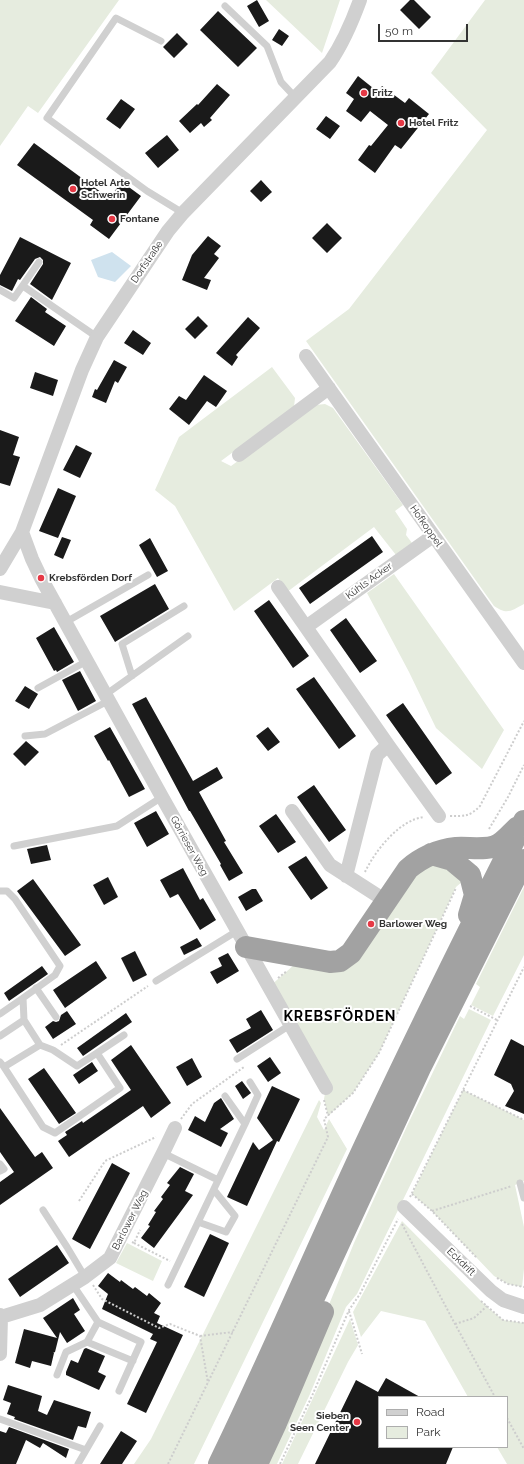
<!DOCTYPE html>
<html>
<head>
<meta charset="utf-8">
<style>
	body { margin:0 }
	#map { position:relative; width:524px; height:1464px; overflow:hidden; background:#fff; font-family:Raleway,sans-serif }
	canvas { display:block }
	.legend { position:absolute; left:378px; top:1396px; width:130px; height:52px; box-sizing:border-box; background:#fff; border:1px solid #adadad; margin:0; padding:5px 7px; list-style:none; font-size:12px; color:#333 }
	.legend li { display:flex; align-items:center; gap:8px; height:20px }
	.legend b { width:20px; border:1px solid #adadad }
	.scale { position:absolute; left:378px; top:24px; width:90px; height:18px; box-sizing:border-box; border:2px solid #333; border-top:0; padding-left:5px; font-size:12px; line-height:14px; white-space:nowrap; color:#333; -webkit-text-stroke:3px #fff; paint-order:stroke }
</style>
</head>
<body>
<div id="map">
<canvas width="524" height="1464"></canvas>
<ul class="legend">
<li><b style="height:5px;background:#d0d0d0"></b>Road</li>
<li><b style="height:11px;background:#e6ecdf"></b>Park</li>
</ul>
<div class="scale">50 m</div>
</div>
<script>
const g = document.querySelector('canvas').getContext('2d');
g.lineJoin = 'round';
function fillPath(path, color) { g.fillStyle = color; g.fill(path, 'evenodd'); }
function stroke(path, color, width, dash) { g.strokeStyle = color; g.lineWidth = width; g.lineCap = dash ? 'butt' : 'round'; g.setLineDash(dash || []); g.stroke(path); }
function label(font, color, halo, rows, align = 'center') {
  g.font = font + ' Raleway,sans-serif'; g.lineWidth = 4; g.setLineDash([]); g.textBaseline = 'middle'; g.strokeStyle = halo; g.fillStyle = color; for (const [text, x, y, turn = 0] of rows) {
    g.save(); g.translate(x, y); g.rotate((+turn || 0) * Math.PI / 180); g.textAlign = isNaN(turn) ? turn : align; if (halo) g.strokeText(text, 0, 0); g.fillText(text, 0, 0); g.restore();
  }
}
const green = new Path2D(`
	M0 0H119L38 113 28 106 0 146Z
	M266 0H340L322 53Z
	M485 0H524V604C511 611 507 615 494 606L306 341 349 309 487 130 431 73Z
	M272 367 295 398 294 407 221 461 231 466 316 405 325 404 333 408 403 505 395 511 407 529 406 535 412 543 396 555 374 527 287 592 278 578 234 611 175 506 155 490 179 437Z
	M394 574 504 730 482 769 436 728 409 672 367 593Z
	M420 859 470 875 456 887 379 1053 353 1093 328 1116 324 1099 326 1088 269 987 303 957 330 962Z
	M524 887V955L493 1016 471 1005 480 987 476 984Z
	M469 1009 491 1020 357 1294 346 1307 310 1394 277 1464H263L274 1440 354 1243 407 1126 460 1016 464 1019Z
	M463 1090 524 1120V1181L515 1185 524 1227V1269L522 1287 508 1284 494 1276 432 1211 412 1194Z
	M319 1100 321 1103 317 1117 324 1130 329 1119 347 1149 194 1464H134L151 1439Z
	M402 1221 486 1306 503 1320 524 1323V1464H507L497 1447H507V1397H468L425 1321 381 1311 361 1337 353 1312Z
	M127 1243 162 1261 153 1281 116 1263Z
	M350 1319 358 1345 348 1362 298 1464H282Z`);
const water = new Path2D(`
	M112 252 131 266 115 282 98 277 91 260Z`);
const building = new Path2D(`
	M257 0 269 21 259 27 247 6Z
	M410 0H414L431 17 419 29 400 10Z
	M218 11 257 48 238 67 200 30Z
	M279 29 289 36 282 46 272 40Z
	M177 33 188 44 174 58 163 47Z
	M358 76 378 92 382 86 405 103 409 98 429 114 401 149 395 145 375 173 358 160 369 145 371 146 388 125 370 111 361 122 346 111 354 99 346 93Z
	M217 84 230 95 210 118 212 120 204 127 201 123 190 133 179 121 197 104 198 105Z
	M121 99 135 109 120 129 106 119Z
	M326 116 340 126 330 139 316 129Z
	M167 135 179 150 158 168 145 153Z
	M34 143 109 198 122 182 141 196 109 239 90 225 93 220 17 165Z
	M261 180 272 192 261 202 250 191Z
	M327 223 342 238 327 253 312 238Z
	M208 236 221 246 214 254 219 258 204 278 211 280 207 290 182 280 192 255Z
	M20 237 71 263 52 300 30 284 43 264V260L40 257 35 259 20 280 18 279 12 291 0 285V275Z
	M31 297 47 309 45 312 66 326 54 346 15 321Z
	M198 316 208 326 195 339 185 329Z
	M248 317 260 328 236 355 238 357 232 366 216 353Z
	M133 330 151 343 143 355 124 343Z
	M114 360 127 367 118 383 115 381 106 403 92 397 95 389 97 390Z
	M35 372 58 380 53 396 30 388Z
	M204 375 227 391 216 407 207 401 189 425 169 409 179 396 186 400Z
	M0 430 19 437 13 455 20 457 10 486 0 483Z
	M76 445 92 453 80 478 63 470Z
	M58 488 76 496 58 538 39 531Z
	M372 536 383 552 310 604 299 588Z
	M62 537 71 540 63 559 54 555Z
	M150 538 168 571 157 577 139 545Z
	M155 584 169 609 115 642 100 616Z
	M269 600 309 656 293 668 254 611Z
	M346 618 377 661 360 673 330 630Z
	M54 627 74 662 57 672 56 670 54 671 36 638Z
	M80 671 96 701 78 711 62 680Z
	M314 677 356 736 339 749 296 689Z
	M25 686 38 694 29 709 15 701Z
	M146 697 193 781 217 767 223 778 199 792 226 841 224 842 243 873 229 881 220 865 221 864 190 811H189L132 704Z
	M403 703 452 773 436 785 386 715Z
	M110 727 145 789 129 797 109 760 108 761 94 736Z
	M268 727 280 742 268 751 256 736Z
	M26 741 39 752 25 766 13 754Z
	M314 785 346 830 329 842 297 797Z
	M156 811 169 834 147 847 134 823Z
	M276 814 296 842 278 853 259 826Z
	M47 845 51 860 31 864 27 849Z
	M306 856 328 888 311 900 288 867Z
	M183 868 200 900 203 898 216 920 200 930 178 894 170 898 160 880Z
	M108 877 118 897 104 905 93 885Z
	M33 879 81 945 65 956 17 891Z
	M252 889H256L263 901 246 911 238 897Z
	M197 938 202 946 184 955 180 947Z
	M135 951 147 975 133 982 121 958Z
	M228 953 239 971 217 984 210 972 222 966 218 958Z
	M96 961 107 978 65 1008 53 990Z
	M42 966 48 974 9 1001 4 993Z
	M261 1010 273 1030 237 1053 229 1040 251 1028 246 1019Z
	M67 1011 76 1024 53 1039 45 1027 53 1021 56 1022 59 1021 61 1015Z
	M126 1013 132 1022 83 1056 77 1048Z
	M511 1039 524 1046V1114L505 1106 514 1091 511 1084 494 1075Z
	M131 1045 171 1103 151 1118 143 1106 69 1157 58 1141 67 1135 65 1132 82 1121 83 1123 131 1090 111 1060Z
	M270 1057 281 1073 268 1082 257 1066Z
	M192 1058 202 1077 187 1086 176 1067Z
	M92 1062 98 1071 79 1084 73 1075Z
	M44 1068 76 1113 59 1124 28 1079Z
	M242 1081 251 1093 243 1099 235 1086Z
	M272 1086 300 1099 279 1142 277 1141 247 1206 227 1197 253 1142 259 1150 273 1140 257 1118Z
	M221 1098 234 1119 220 1129 228 1133 221 1147 188 1130 195 1116 205 1122 214 1103Z
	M0 1108 35 1157 42 1152 53 1168 0 1205V1182L14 1172 0 1152Z
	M112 1163 130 1173 90 1249 72 1239Z
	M180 1167 194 1174 185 1191 193 1195 154 1248 141 1238 150 1226 148 1225 156 1212 154 1211 163 1199 161 1197 170 1185 167 1183Z
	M210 1234 229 1243 204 1297 184 1287Z
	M57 1245 69 1263 20 1297 8 1279Z
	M108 1273 120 1282 121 1280 133 1289 135 1287 147 1296 149 1293 161 1303 154 1313 160 1316 157 1323 183 1335 146 1413 127 1404 157 1342 150 1339 153 1334 102 1309 108 1294 98 1286Z
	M73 1298 80 1310 74 1314 85 1331 67 1343 60 1332 55 1352 53 1353H54L51 1366 32 1361 30 1368 15 1363 24 1329 57 1338 43 1318Z
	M86 1348 105 1356 98 1372 106 1376 99 1390 66 1375V1372L71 1360 78 1363 84 1349Z
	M386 1378 420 1397H379V1447H453L446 1464H315L356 1380 378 1392Z
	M8 1385 42 1396 38 1411 47 1415 54 1400 91 1412 86 1428 78 1426 73 1440 14 1419 15 1417 7 1414 11 1403 3 1400Z
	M9 1427 69 1449 66 1458 43 1443 40 1448 26 1440 16 1464H0V1431L6 1433Z
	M121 1431 137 1441 122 1464H100Z`);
const path = new Path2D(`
	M450 816C465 816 469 817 480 806L524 721
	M489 829 508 797 524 765
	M365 872C375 851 399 820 424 817
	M278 978 287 971
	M470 1006 497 1020
	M61 1045 148 986
	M463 1090 524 1120
	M324 1100 328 1116
	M181 1119 192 1104 244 1067
	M412 1194 432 1211 477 1258
	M410 1197 524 967
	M79 1201 105 1161 156 1137
	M432 1211 512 1186
	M402 1224 455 1324 495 1397
	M132 1242 134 1243 140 1230
	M134 1243 170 1261
	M497 1278 508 1284 524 1287
	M93 1285 102 1299 159 1328 170 1324 200 1336 208 1383
	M481 1301 503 1320 524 1323
	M349 1311 362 1354
	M455 1324 474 1318 487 1306
	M200 1336 233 1332
	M507 1418 524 1449
	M168 1464 328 1137 324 1119 353 1093 379 1053 456 888
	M280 1464 312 1396 349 1310 360 1294 398 1219`);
const service = new Path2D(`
	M225 6 267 46 281 82 296 98
	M161 41 116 18 47 118 147 191 183 213
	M23 286 97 337
	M0 290 14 298 39 262
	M66 622 148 575
	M132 676 122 644 184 606
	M38 688 87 661
	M105 695 188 636
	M25 736 45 734 108 701
	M14 846 117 826 162 797
	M0 891H7L15 899 60 966 55 975 23 998 24 1020
	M156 981 237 931
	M36 988 56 1017
	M0 1014 23 998
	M0 1036 24 1020 40 1045 4 1067 0 1062
	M97 1053 124 1035
	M237 1059 290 1025
	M4 1067 43 1127 55 1133 120 1088 97 1053 77 1066 53 1050 40 1045
	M245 1124 258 1095 250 1082
	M163 1153 218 1180
	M0 1164 4 1169 0 1171
	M520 1183 524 1198
	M43 1210 67 1247 85 1277
	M198 1222 226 1232 235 1216 214 1190
	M73 1285 98 1322 141 1342 119 1391
	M168 1285 245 1124 225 1096
	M87 1342 133 1361
	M57 1375 66 1352 87 1342 98 1322
	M0 1419 86 1450
	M78 1464 100 1426`);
const minor = new Path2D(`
	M306 356 524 663
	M239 455 329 388
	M22 532 32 559 41 578 162 797 326 1088
	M0 569 22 532 82 370 97 337 168 231 183 213 330 62C343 43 352 22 360 0
	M278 587 388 745 439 816
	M0 592 55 603
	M306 627 433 536
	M292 811 330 865 386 901
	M346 876 377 755 388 745
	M404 1207 491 1291 503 1300 524 1307
	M0 1315 1 1317 0 1354
	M1 1317 40 1305 85 1277 110 1258 163 1153 175 1128`);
const trunk = new Path2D(`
	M431 854 452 860 470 875 475 895 469 915
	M246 947 330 962 340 961 351 953 408 869C422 857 438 850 456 848 469 847 489 851 499 844 506 840 512 832 518 827
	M219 1464C264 1372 304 1278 347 1184 403 1062 463 941 524 821
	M237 1464 421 1066 524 860
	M257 1464 276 1423 323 1312`);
const markers = [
	[364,93,4,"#e63946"],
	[401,123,4,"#e63946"],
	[73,189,4,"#e63946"],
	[112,219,4,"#e63946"],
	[41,578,4,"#e63946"],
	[371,924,4,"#e63946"],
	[357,1422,4,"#e63946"]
];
const poiNames = [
	["Fritz",372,93],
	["Hotel Fritz",409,123],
	["Hotel Arte",81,183],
	["Schwerin",81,195],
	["Fontane",120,219],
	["Krebsförden Dorf",49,578],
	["Barlower Weg",379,924],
	["Sieben",349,1416,"right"],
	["Seen Center",349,1428,"right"]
];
const streetNames = [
	["Dorfstraße",147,262,-56],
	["Hofkoppel",426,526,55],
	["Kühls Acker",369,581,-36],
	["Görrieser Weg",189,846,61],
	["Barlower Weg",130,1220,-63],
	["Eckdrift",461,1262,44]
];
const districtNames = [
	["KREBSFÖRDEN",340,1017]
];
fillPath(green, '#e6ecdf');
fillPath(water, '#cfe2ee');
fillPath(building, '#1a1a1a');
stroke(path, '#cdcdcd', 2, [2, 2]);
stroke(service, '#d0d0d0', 7);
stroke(minor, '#d0d0d0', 14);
stroke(trunk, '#a2a2a2', 22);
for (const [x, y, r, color] of markers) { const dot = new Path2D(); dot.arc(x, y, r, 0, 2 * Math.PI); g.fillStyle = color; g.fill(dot); stroke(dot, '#fff', 1.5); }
label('bold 10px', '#333', '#fff', poiNames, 'left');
label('10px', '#333', '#fff', streetNames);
g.letterSpacing = '1px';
label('bold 14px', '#000', '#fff', districtNames);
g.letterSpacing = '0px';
</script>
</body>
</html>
